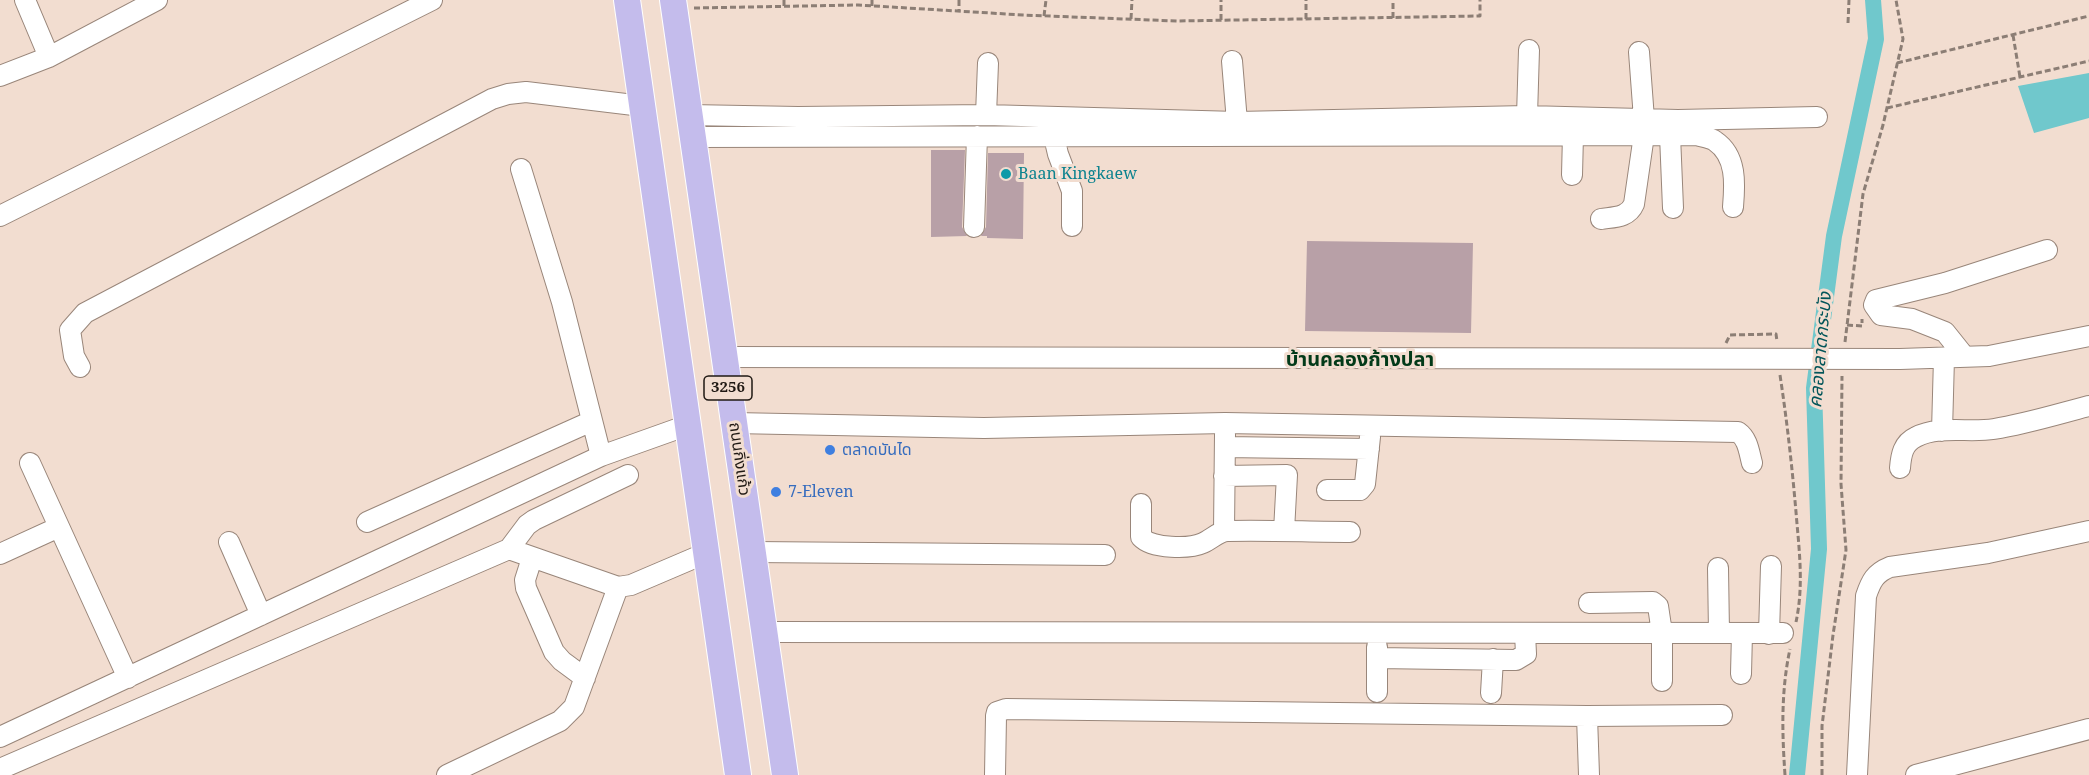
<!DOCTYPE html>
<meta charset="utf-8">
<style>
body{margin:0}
canvas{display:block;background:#f2ddd0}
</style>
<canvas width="2089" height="775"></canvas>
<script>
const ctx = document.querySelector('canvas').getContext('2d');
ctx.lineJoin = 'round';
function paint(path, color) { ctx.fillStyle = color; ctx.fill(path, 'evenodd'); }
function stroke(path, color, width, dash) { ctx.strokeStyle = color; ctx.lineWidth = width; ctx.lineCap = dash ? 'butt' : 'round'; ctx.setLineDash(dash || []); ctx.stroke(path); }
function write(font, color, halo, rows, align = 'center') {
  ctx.font = font + ' "Noto Serif","Noto Sans Thai",serif'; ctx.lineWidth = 6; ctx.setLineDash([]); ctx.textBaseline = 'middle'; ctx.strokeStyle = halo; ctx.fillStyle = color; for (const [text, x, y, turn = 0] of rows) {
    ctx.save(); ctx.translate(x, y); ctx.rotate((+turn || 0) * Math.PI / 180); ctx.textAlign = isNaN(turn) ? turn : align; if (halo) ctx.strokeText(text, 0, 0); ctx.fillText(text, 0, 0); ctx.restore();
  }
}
const water = new Path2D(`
 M2089,73V118L2034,133L2018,86Z`);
const canal = new Path2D(`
 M1797,775L1819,549L1814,388L1834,236L1876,39L1873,0`);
const building = new Path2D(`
 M931,150H965L962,227L967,236L931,237Z
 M988,153H1024L1023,239L987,238V236H981L986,227Z
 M1307,241L1473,243L1471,333L1305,331Z`);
const path = new Path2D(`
 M784,0V7
 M959,0V11
 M872,6V0
 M694,8L858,5L1023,15L1177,21L1480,16V0
 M1044,16L1046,0
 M1393,18V0
 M1131,19L1132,0
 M1306,19V0
 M1221,20V0
 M1848,23L1849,0
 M2013,35L2020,77
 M1897,63L2089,16
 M1887,108L2089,61
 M1847,325L1862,326V319
 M1845,342L1863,194L1883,125L1903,39L1896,0
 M1726,343L1730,335L1776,334L1777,341
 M1780,375C1787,421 1792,466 1796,512C1799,549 1804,585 1796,622
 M1785,775C1782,732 1781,691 1790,649
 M1822,775V726L1833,635L1846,550L1841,484L1842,376`);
const minor = new Path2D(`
 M25,0L49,57
 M1639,52L1644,119
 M1232,61L1237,122
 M0,76L49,57L157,0
 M689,115L798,117L986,115L1237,122L1527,116L1678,120L1817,117
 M986,115L988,63
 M1527,116L1529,50
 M1670,135L1673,208
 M693,137L1697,135C1703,137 1711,138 1715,141C1737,156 1735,184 1733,207
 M1054,137L1058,154L1072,191V226
 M521,169L562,302L601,456
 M1572,175L1573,135
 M0,216L432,0
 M1601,219C1614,217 1628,218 1634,204L1644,135
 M974,227L977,136
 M724,357L1900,359L1989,356L2089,336
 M1965,357L1945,332L1912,319L1881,315L1874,305L1876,300L1945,283L2047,250
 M80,367L74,356L70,330L85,313L492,99L508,94L526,92L642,106
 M734,423L984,428L1225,423L1738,432C1748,439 1749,452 1752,463
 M1942,431L1944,358
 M1225,447L1369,449
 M30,463L128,678
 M1900,468C1901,455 1903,443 1916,437C1939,425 1969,433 1994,429C2026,424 2058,414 2089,406
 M1224,476L1287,475L1284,531
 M1327,490H1360L1365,484L1370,437
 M1141,504V537C1152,549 1190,549 1203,543C1212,539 1219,531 1228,531C1269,530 1310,532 1350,532
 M367,522L592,421
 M1224,531L1225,434
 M229,542L261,615
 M509,549L527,525L534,520L628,475
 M753,552L1105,555
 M0,554L59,527
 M532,558L525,580L526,588L554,652L562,661L585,678
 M1718,568L1719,633
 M1589,603L1653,602L1658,606L1662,633V681
 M764,632L1783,633
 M1769,634L1771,566
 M1377,647V692
 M1377,658L1516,660L1526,654L1525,633
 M1741,674L1742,633
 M1491,693L1493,659
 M1587,716L1589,775
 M0,737L601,456L688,425
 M0,769L509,549L618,587L631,585L706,553
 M447,775L560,721L574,707L618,587
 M995,775L996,716L997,712L1006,709L1587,716L1722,715
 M1857,775L1866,596C1871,581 1875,573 1890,567L1988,553L2089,531
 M1916,775L2089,729`);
const major = new Path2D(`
 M627,0L738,775
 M673,0L785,775`);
const markers = [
 [1006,174,6,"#0f9aa8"],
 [830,450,6,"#3f7fe0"],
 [776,492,6,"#3f7fe0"]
];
const shields = [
 [728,388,48]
];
const shieldNames = [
 ["3256",728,388]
];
const cultureNames = [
 ["Baan Kingkaew",1018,174]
];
const shopNames = [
 ["ตลาดบันได",842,450],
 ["7-Eleven",788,492]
];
const streetNames = [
 ["ถนนกิ่งแก้ว",739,459,82]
];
const waterNames = [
 ["คลองลาดกระบัง",1821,350,-85]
];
const quarterNames = [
 ["บ้านคลองก้างปลา",1360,360]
];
paint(water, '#70c8cc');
stroke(canal, '#70c8cc', 16);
paint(building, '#b8a0a7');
stroke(minor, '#99867a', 22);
stroke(major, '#fff', 28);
stroke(path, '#8c7e75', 3, [6, 3]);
stroke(minor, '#fff', 20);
stroke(major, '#c4bcec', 26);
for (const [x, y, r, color] of markers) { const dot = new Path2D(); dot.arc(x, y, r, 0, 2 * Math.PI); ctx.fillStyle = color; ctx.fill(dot); stroke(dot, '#f2ddd0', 2); }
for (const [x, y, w] of shields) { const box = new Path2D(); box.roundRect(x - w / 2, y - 12, w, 24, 4.5); ctx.fillStyle = '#f2ddd0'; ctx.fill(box); stroke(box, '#1f1813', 1.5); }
write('bold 15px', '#1f1813', null, shieldNames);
write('16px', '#0d838f', '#f2ddd0', cultureNames, 'left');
write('16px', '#366cbe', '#f2ddd0', shopNames, 'left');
write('16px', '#1f1813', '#f2ddd0', streetNames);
write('italic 18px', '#025559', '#f2ddd0', waterNames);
write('bold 20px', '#023a19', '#f2ddd0', quarterNames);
</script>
